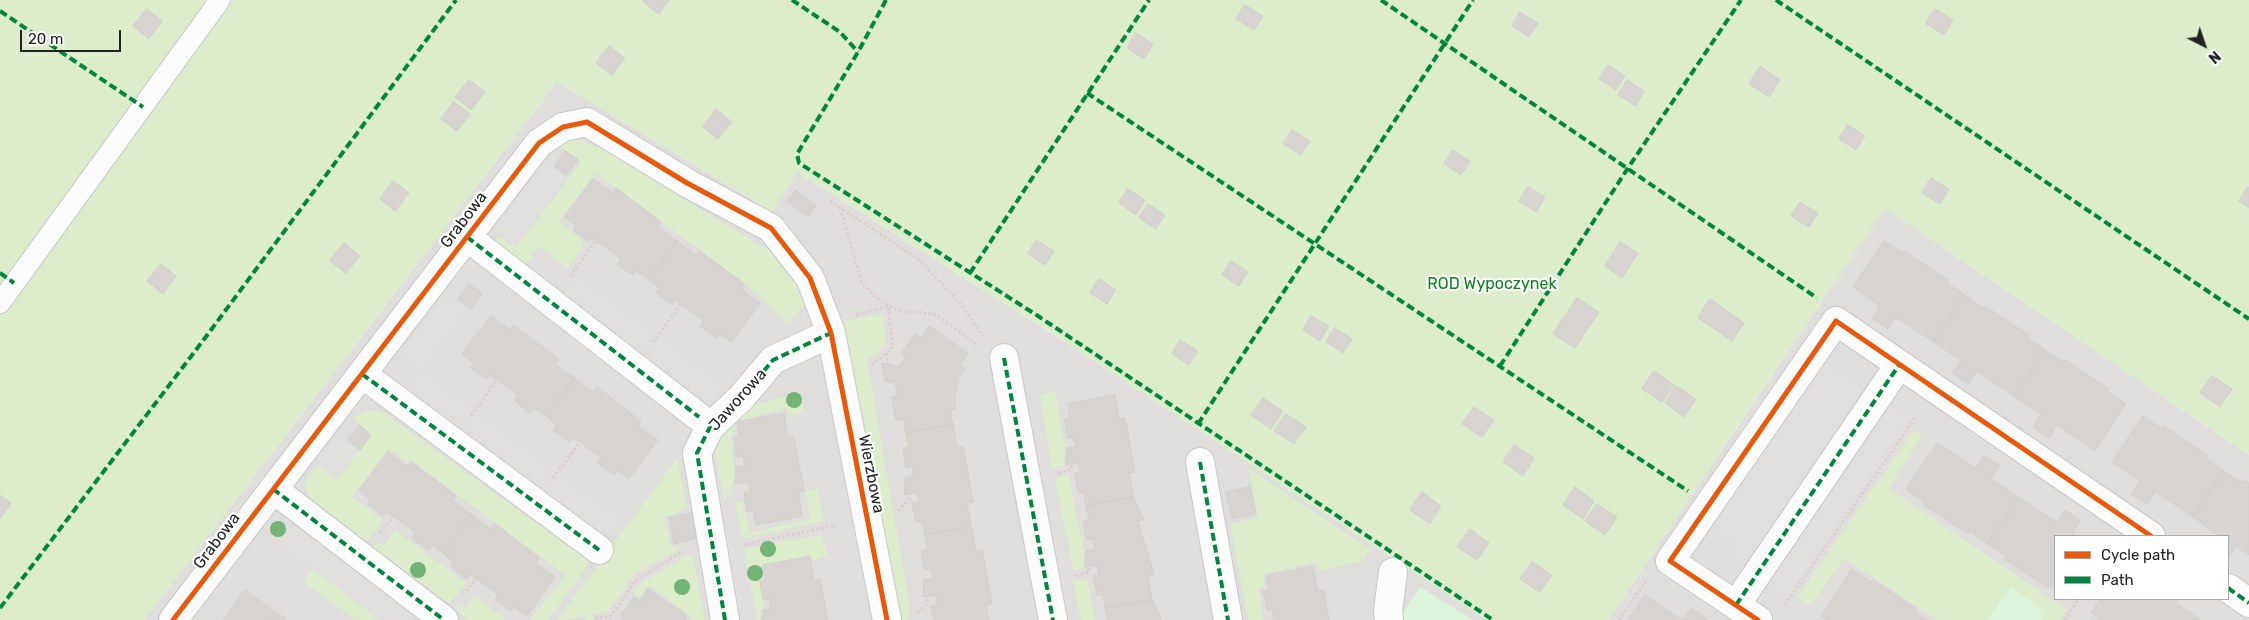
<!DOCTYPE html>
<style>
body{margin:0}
#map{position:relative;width:2249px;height:620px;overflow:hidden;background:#f0eeeb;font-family:Rubik,sans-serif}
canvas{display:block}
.legend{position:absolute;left:2054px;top:535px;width:175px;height:65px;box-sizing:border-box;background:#fff;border:1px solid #a7a7a7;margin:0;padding:6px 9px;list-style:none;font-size:15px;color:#222}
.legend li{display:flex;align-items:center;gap:10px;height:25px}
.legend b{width:25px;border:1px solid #a7a7a7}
.north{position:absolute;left:2179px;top:20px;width:50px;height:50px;-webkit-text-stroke:4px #fff;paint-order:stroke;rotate:139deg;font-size:14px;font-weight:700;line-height:20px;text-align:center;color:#222}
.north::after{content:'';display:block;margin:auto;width:18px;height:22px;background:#222;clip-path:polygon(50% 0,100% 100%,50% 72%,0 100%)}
.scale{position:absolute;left:20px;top:30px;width:101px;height:22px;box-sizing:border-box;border:2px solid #222;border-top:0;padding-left:6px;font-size:15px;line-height:18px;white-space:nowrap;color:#222;-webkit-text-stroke:4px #fff;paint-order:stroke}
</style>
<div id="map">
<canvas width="2249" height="620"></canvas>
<ul class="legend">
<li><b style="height:6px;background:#e8590c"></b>Cycle path</li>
<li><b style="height:6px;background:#00873e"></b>Path</li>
</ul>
<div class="north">N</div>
<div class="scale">20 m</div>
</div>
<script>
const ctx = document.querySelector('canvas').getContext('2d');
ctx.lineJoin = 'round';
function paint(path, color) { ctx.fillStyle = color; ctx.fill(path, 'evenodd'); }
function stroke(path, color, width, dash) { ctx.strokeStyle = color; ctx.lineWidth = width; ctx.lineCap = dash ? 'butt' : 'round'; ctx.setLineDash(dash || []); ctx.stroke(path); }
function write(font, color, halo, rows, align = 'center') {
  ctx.font = font + ' Rubik,sans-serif'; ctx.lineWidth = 4.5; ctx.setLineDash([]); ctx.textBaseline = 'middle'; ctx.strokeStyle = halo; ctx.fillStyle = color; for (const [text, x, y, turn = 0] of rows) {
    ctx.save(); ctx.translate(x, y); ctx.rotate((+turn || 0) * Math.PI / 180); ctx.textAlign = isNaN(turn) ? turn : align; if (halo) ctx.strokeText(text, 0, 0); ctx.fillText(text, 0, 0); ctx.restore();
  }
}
const residential = new Path2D(`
 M557,82L771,211L797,172L1079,351L1486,620H144Z
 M1885,208L2249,455V620H1608ZM2055,536H2228V599H2055Z`);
const grass = new Path2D(`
 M0,0H2249V455L1885,208L1608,620H1486L1079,351L797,172L772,211L557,82L144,620H0Z
 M574,138L602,149L776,255L808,302L787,323L746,284L596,173L559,221L585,244L568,268L539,247L523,268L496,247L495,239L498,236L516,248L581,162L558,145Z
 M882,314C886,341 892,344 867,360L910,609L907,620H900L842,322Z
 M1055,391L1065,446L1064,466L1052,467L1040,395Z
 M801,392L803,412L789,417L786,408L734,423L735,433L730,435C734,457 739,483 724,501L712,440L744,408Z
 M374,410L383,412L590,562L548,620H530L565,575L410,459L408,462L389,449L352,497L383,520L367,542C351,530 305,505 305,484C306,476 312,470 317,464L337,480L371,435L353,418L367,411Z
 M1914,430L1922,436L1889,488L2067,610L2060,620H1937L1844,558L1810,606L1797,597Z
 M677,459L687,508L664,518L671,546L681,548L634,575L607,612L594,614L593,620H585V617L557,620Z
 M1249,468L1370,549L1363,561L1318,571L1316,562L1263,574L1265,586L1259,590L1263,620H1248L1230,524L1258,517Z
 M1068,475L1084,551L1083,568L1073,570L1055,479Z
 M817,488L824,521L742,538L735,502L742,501L750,533L810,519L806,491Z
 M395,530L466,583L449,604L373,547L378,542L384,545Z
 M822,535L827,555L814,560L808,555L758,567L764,607L760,610V620H757L744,548Z
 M686,556L693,558L705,620H689L690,616L650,585L639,597L634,593L641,583Z
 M313,569L379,620H356L303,582Z
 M1087,578L1095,620H1081L1073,582Z
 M476,596L506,620H469L455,610L460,605L465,609Z`);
const park = new Path2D(`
 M1420,587L1473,620H1403L1402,614Z
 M2011,587L2046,612L2041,620H1987Z`);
const parking = new Path2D(`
 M525,135L535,142L358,373L349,366Z
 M545,162L566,178L514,246L494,230Z
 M576,276L652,333L637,354L561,296Z
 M447,294L468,309L420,371L400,356Z
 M660,339L722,386L707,407L645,359Z
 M1822,361L1864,389L1745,566L1728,555L1735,544L1710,528Z
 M345,371L355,379L240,527L230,519Z
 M422,372L469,407L454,428L406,393Z
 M1034,397L1074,620H1063L1025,400Z
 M1887,403L1908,417L1788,596L1767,581Z
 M476,412L553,469L537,490L461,433Z
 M339,435L359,451L336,480L317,464Z
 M715,458L724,501L745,620H736L707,459Z
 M560,475L622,520L607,541L545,495Z
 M292,523L420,620H380L278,542Z`);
const building = new Path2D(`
 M644,0H669L659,14L643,2Z
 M1245,5L1263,16L1254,30L1236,19Z
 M147,9L162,21L149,39L133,26Z
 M1935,9L1953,20L1944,35L1926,24Z
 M1520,12L1538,23L1529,37L1512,26Z
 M1136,33L1153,44L1144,59L1127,48Z
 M609,46L625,58L612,75L596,63Z
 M1608,65L1625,76L1616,90L1599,79Z
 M1760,66L1780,80L1769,97L1749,84Z
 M469,80L485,92L471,110L455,97Z
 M1627,80L1644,91L1636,106L1618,95Z
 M454,102L470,114L457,131L441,119Z
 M716,109L732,122L718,139L703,127Z
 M1848,125L1865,136L1856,150L1839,139Z
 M1292,130L1310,141L1301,155L1283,144Z
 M1453,150L1470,161L1461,175L1444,164Z
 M565,151L578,160L566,175L554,166Z
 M1931,178L1949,189L1940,204L1922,193Z
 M593,179L613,193L616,188L661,222L658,227L677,241L648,279L636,271L633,275L617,264L621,259L592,237L588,242L573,230L576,226L565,217Z
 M393,181L409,193L395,211L380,199Z
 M1528,187L1545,197L1536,212L1519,201Z
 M2248,187L2249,188V208L2239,201Z
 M1128,189L1145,200L1136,215L1119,203Z
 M796,190L816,206L808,217L787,201Z
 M1800,202L1818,213L1809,227L1791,216Z
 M1148,204L1165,215L1156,229L1139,218Z
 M1036,240L1054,251L1045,265L1028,254Z
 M677,241L696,255L699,251L744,284L741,289L760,303L732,342L719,333L716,338L700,326L704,321L675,300L672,305L656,293L660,288L648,279Z
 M1884,241L1903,253L1904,251L1948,280L1947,283L1965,295L1934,342L1896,317L1888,329L1872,318L1880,306L1853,287Z
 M1620,242L1638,253L1622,278L1605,266Z
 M344,243L360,256L346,273L330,261Z
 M1231,261L1248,272L1239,286L1222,275Z
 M161,264L176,276L163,294L147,281Z
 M1099,279L1116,290L1107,304L1090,293Z
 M469,284L482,293L471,309L458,299Z
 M1965,295L1983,308L1985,306L2029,335L2027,338L2045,350L2014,396L1977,371L1968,384L1959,378L1952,373L1961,360L1934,342Z
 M1577,298L1599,312L1575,348L1553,334Z
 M1710,299L1744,323L1732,341L1698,318Z
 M491,316L510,330L514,325L559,359L555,364L574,378L546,416L534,408L530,413L515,401L518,396L511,390L490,375L486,379L470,368L474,363L462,354Z
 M1311,316L1329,326L1320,341L1303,330Z
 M929,326L968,353L960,365L965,369L959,377L954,399L956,409L950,410L953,424L906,433L904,419L896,420L892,397L898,396L895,383L885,381L882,363L899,367L906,357L901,353L915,334L921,338Z
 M1335,328L1352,339L1343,353L1326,342Z
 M1180,340L1198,351L1189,365L1172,354Z
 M2045,350L2063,362L2066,360L2109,389L2107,392L2126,404L2095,451L2057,425L2049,438L2033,427L2041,415L2014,396Z
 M1654,371L1674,385L1662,402L1642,389Z
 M2212,376L2232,389L2220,407L2200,393Z
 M574,378L593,392L597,387L641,421L638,426L658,440L629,479L617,470L614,475L597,463L601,458L573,437L569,442L553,430L557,425L546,416Z
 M1676,386L1696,399L1684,417L1665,403Z
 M1115,395L1119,419L1125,418L1135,473H1129L1133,497L1086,506L1084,492L1078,493L1075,474L1080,472L1078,463L1066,465L1067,448L1076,447L1074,437L1068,438L1064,419L1070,418L1068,404Z
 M1263,398L1283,411L1271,429L1251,415Z
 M1474,407L1494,420L1482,437L1462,424Z
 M784,414L788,438L794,437L804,491L798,492L802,516L756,525L753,510L747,512L744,492H750L748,482L735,484L736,467L745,466L743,456L737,457L734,438L739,437L737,422Z
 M1286,414L1306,427L1294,444L1274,431Z
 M2143,416L2162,429L2164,426L2208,456L2206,458L2224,471L2193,517L2156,492L2147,504L2131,494L2140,481L2112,462Z
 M953,424L957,448L963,447L973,502L967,503L971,527L925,535L922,521L916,522L912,503L919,502L917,492L904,495L906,478L914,476L912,466L906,468L903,448L909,447L906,433Z
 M359,425L371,435L360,450L348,440Z
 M1938,443L1976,468L1984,456L1991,460L2000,466L1991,479L2019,497L1988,544L1969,531L1968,534L1923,504L1925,502L1906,489Z
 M1514,445L1534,458L1523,476L1503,462Z
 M388,452L408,467L411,462L456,496L453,501L472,515L443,553L432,545L428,550L412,538L416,533L387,512L383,516L368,504L371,500L359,491Z
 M2224,471L2243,483L2244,480L2249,483V555L2236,546L2228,558V536H2219L2193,517Z
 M1250,487L1256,514L1232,519L1226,492Z
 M1575,487L1594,501L1583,519L1563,505Z
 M1422,492L1441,506L1430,524L1410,510Z
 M0,495L11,503L0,519Z
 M1133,497L1144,520L1138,521L1154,575L1148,576L1152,600L1105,608L1103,594L1097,595L1093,576L1099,575L1098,565L1085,567L1086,551L1095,549L1093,539L1087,540L1083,521L1089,520L1086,506Z
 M2019,497L2056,522L2065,510L2080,521L2072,533L2076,536H2055V590L2050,586L2048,588L2004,559L2006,556L1988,544Z
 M1597,504L1617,517L1605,535L1585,521Z
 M693,513L698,538L674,544L669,518Z
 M472,515L491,529L495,524L539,558L536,563L555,577L527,616L514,607L511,611L495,600L499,595L470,574L467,579L451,567L454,562L443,553Z
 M971,527L976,551L982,550L992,604L986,605L989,620H934L931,606L938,605L936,595L923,597L924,580L933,579L931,569L925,570L921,551L927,550L925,535Z
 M1470,529L1489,543L1477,560L1457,547Z
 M810,557L814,581L820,579L828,620H762L763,610L771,608L769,599L763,600L760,581L766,580L763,565Z
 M1532,562L1552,575L1540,592L1520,579Z
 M1313,567L1318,591L1324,590L1329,620H1270L1274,619L1273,609L1267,610L1263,591L1269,590L1266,576Z
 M1852,569L1871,582L1873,580L1916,609L1915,612L1927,620H1827L1821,616Z
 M648,589L687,616L685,620H625L620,616L634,597L640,601Z
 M245,590L276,612L270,620H223Z
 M1645,595L1682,620H1628Z
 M2101,599H2179L2176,603L2201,620H2100L2091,613Z
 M1152,600L1162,620H1108L1105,608Z
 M1691,608L1707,619L1706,620H1683Z
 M276,612L285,618V620H270Z`);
const path = new Path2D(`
 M830,201L918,259L961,304L983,336
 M840,208L862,283L873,295L888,306L902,312H919L936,315L977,345
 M570,276L596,241
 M856,315L888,306L893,347L871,366
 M653,342L681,304
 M886,353L888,365
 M471,416L497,380
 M1058,473L1071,470V464
 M553,478L580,442
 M898,511L909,499V494
 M380,533L394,516
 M743,545L837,525
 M1076,576L1089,572V566
 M463,595L477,578
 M1785,605L1917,415
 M918,613L927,603V597
 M597,620V618L610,617L635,581L683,551
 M1619,620L1646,581
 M2065,620L2079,599`);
const lane = new Path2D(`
 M0,303L220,0`);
const street = new Path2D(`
 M467,237L699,417
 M1004,358L1053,620
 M362,374L599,550
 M1200,462L1228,620
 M273,489L444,620
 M2228,588L2249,603
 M1736,605L1899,365
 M173,620L539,143L563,127L587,122L687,183L771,228L810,278L831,333L887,620
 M725,620L697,453L710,427L741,398L773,360L831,333
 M1389,620L1388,611L1393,572
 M1758,620L1670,561L1836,321L2151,536`);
const quiet = new Path2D(`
 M792,0L840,32L858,52
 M886,0L858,52L797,154L799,163L1038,316L1493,620
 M1381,0L1817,298
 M1776,0L2249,319
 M0,11L143,107
 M1087,93L1688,491
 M467,237L699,417
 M0,273L14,283
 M970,273L1149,0
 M1004,358L1053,620
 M1500,366L1628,168L1741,0
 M362,374L599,550
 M1198,424L1473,0
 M1200,462L1228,620
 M273,489L444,620
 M2228,588L2249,603
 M1736,605L1899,365
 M0,608L205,338L456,0
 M725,620L697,453L710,427L741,398L773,360L831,333`);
const cycleway = new Path2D(`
 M173,620L539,143L563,127L587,122L687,183L771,228L810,278L831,333L887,620
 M1758,620L1670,561L1836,321L2151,536`);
const trees = [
 [794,400],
 [278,529],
 [768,549],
 [418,570],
 [755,573],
 [682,587]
];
const streetNames = [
 ["Grabowa",464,220,-53],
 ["Jaworowa",738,400,-48],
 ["Wierzbowa",871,474,79],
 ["Grabowa",217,541,-53]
];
const parkNames = [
 ["ROD Wypoczynek",1492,284]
];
paint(residential, '#dfdedc');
paint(grass, '#ddeccb');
paint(park, '#daf5da');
paint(parking, '#e0dfde');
paint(building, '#d7d4d2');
stroke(building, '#d3d0cc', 1);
stroke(lane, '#c9c8c7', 22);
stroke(street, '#c9c8c7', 30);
stroke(path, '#dccecd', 3, [2.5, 2.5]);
stroke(lane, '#fdfcfc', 20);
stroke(street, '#fdfcfc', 28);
stroke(quiet, '#00873e', 4, [8, 4]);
stroke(cycleway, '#e8590c', 5);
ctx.fillStyle = '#73b476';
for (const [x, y] of trees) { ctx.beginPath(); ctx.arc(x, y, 8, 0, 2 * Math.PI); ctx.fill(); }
write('16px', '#222', '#fff', streetNames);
write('16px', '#0c8416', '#fff', parkNames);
</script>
